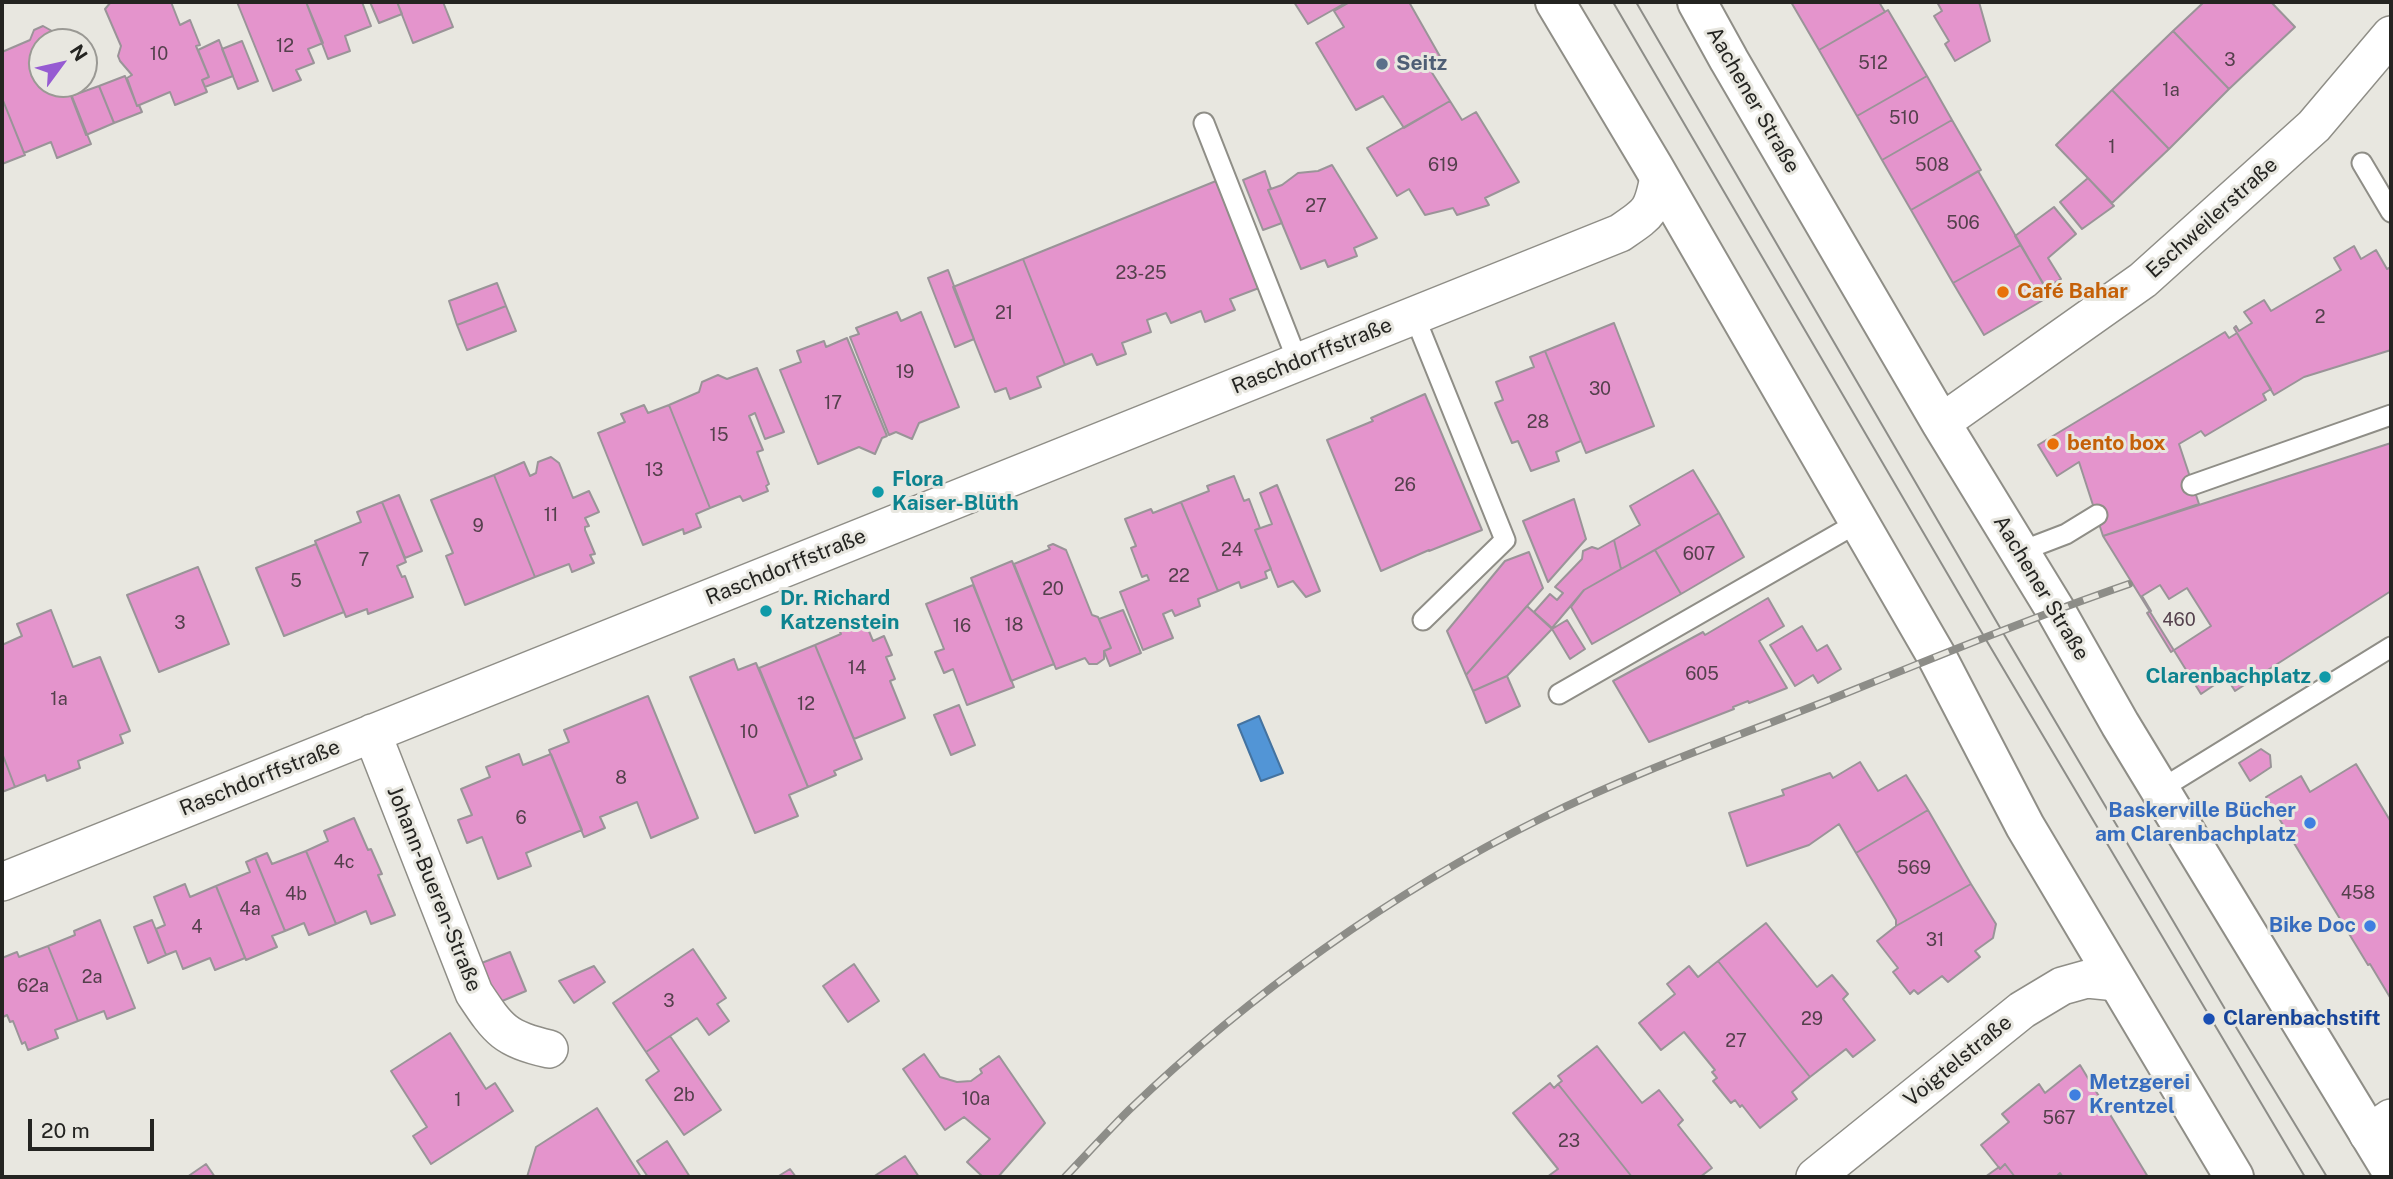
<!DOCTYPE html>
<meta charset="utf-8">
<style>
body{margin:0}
#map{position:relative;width:2393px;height:1179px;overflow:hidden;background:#e8e7e0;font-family:"Public Sans",sans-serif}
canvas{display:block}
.frame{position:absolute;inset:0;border:4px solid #242421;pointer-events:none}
.north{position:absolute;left:28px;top:28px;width:70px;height:70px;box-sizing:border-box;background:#e8e7e0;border:2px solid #9a9994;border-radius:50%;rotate:57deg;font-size:19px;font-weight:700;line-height:28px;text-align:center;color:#242421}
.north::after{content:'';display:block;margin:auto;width:24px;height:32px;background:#965bd2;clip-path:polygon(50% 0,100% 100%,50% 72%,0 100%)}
.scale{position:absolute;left:28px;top:1119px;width:126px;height:32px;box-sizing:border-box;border:4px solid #242421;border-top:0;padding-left:9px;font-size:21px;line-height:24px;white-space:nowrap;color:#242421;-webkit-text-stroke:5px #e8e7e0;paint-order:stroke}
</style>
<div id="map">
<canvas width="2393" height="1179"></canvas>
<div class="frame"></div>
<div class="north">N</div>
<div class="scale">20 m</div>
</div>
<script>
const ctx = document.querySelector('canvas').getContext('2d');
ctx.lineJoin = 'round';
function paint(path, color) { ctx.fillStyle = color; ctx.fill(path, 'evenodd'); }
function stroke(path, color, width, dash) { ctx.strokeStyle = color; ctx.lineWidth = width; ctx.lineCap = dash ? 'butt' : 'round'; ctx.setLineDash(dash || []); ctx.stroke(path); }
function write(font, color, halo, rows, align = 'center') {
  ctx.font = font + ' "Public Sans",sans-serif'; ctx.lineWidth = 6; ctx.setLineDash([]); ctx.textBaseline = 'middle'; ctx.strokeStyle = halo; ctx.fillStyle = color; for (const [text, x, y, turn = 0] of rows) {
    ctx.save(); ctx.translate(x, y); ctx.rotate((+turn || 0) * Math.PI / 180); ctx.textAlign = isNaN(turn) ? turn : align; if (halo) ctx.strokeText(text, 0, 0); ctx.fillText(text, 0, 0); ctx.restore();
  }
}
const water = new Path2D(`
 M1259,716L1283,773L1261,781L1238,725Z`);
const building = new Path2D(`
 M111,2H171L180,25L190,20L200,45L196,46L209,77L202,80L207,92L175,105L170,92L137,106L127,78L132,75L120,61L118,56L121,46L105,9Z
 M237,2H306L323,43L308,49L314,63L296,70L301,80L273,91Z
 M306,2H362L371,26L345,36L350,51L328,59Z
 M370,2H397L402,14L379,23Z
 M397,2H443L453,27L413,43Z
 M1294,2H1347L1308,24Z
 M1350,2H1409L1442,60L1429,68L1450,101L1404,128L1383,96L1356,110L1316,43L1344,27L1334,11Z
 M1791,2H1879L1885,12L1819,50Z
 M1937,2H1979L1990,41L1955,61L1945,44L1949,41L1934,16L1942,11Z
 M2204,2H2271L2295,27L2229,89L2173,31Z
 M1888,10L1927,76L1857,116L1819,50Z
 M43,26L52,31L51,42H42V84H67L91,144L57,158L51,142L24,153L2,98V52L30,40L34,30Z
 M2173,31L2229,89L2169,149L2112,90Z
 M219,40L233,76L205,87L202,80L209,77L198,50Z
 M242,41L258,81L238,89L222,49Z
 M125,76L137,106L139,105L142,112L114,123L99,86Z
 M1927,76L1952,120L1882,160L1857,116Z
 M99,86L114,123L86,135L71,96Z
 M2112,90L2169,149L2112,203L2056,145Z
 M2,98L25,155L2,164Z
 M1450,101L1462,120L1476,112L1519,182L1485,198L1489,205L1457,215L1453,208L1425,215L1409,189L1397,196L1367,148Z
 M1952,120L1981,170L1911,210L1882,160Z
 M1332,165L1377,238L1354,248L1357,256L1328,267L1325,260L1301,269L1268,190L1282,185L1298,173L1318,171Z
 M1265,171L1271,189L1268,190L1282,223L1263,230L1243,180Z
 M1978,171L2021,245L1953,283L1911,210Z
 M2088,178L2114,206L2082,229L2060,202Z
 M1216,181L1259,288L1230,299L1235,310L1205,322L1201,311L1171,323L1166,313L1147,320L1151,332L1122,343L1126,354L1097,365L1092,354L1065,365L1023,259Z
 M2054,207L2076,234L2048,258L2061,279L2046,288L2015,236Z
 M2021,245L2050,296L1984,335L1953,283Z
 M2354,246L2361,259L2376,250L2387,269L2391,267V350L2304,377L2274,395L2234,328L2236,326L2239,331L2252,323L2244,312L2264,300L2271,311L2341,270L2334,258Z
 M1023,259L1065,365L1037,377L1041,387L1010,399L1006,388L995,392L953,287Z
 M948,270L974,339L955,347L928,278Z
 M497,283L506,306L457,325L449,301Z
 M506,306L516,331L467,350L457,325Z
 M897,312L901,321L921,312L959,407L919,423L912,439L896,432L889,435L850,337L859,334L856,328Z
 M1614,323L1654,426L1586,453L1545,351Z
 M2225,332L2229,338L2237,333L2271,389L2263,394L2266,400L2205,436L2201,431L2179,444L2199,504L2103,536L2079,462L2057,476L2038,445Z
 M847,338L887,436L882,438L875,454L859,447L818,464L780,370L801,362L797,351L824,341L826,347Z
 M1545,351L1581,441L1556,452L1559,461L1531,471L1518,441L1512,443L1495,403L1503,400L1496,382L1534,367L1530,357Z
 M757,368L784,432L765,439L755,413L749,416L763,450L757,452L769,484L766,486L768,491L743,501L740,496L710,508L669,405L699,392L702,382L718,375L727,379Z
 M1425,394L1482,530L1429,551V550L1381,571L1327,440L1373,421L1371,418Z
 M644,405L648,413L669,405L710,508L696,514L701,527L684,534L683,529L643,545L598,433L625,422L621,414Z
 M2391,443V591L2235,691L2226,677L2201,694L2103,536Z
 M551,457L559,463L573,498L589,491L599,512L585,518L589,526L585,527V530L595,554L590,555L594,563L572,572L569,564L535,577L494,475L524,462L530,476L536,473L538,462Z
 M1693,470L1719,513L1621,569L1614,540L1640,525L1630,506Z
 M494,475L535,577L465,605L446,556L453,553L431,500Z
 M1234,476L1244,501L1249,499L1260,528L1255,530L1271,569L1265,572L1267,578L1241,588L1239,582L1218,591L1181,502L1209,491L1207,486Z
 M1277,485L1320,591L1306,597L1293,581L1278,587L1255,530L1272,524L1260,493Z
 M399,495L422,551L405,558L382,502Z
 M1574,499L1586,539L1548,582L1523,521Z
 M382,502L406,562L397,566L402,577L405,576L413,597L368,614L367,609L346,617L315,541L361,522L357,512Z
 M1181,502L1218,591L1198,599L1200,606L1175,616L1172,610L1163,614L1173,638L1143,650L1120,592L1149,580L1147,575L1142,577L1131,548L1136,546L1125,519L1151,509L1153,513Z
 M1719,513L1744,557L1681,594L1655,550Z
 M1614,540L1621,569L1584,590L1552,628L1534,612L1550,594L1557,600L1563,593L1555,587L1582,559L1583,551L1592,547L1598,549Z
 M316,544L344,612L284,636L256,568Z
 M1053,544L1066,550L1092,615L1098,617L1111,648L1104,651V659L1097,664H1089L1085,658L1056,669L1014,564L1050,549L1048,546Z
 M1655,550L1681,594L1592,644L1571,607L1584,590Z
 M1529,552L1543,588L1466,675L1447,631L1505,561Z
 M1012,561L1054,664L1011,681L971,578Z
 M198,567L229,644L159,672L127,595Z
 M973,585L1014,687L967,705L953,669L944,673L935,652L944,649L926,604Z
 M2160,585L2169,599L2187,588L2211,626L2171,652L2147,613L2151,611L2142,596Z
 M1768,598L1784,626L1759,641L1787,688L1749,703L1748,701L1733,707L1734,709L1649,742L1613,681L1703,632L1705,635Z
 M1527,606L1552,629L1507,676L1473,691L1466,675Z
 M51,610L73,667L100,657L130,731L120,735L123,743L78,761L80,768L47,781L45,775L15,787L2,753V645L22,636L17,624Z
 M1123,610L1141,653L1110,666L1104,651L1111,648L1099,619Z
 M859,618L862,626L866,624L873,641L884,636L892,655L886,657L895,679L890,681L905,718L854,739L815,645L841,634L838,627Z
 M1567,620L1585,649L1570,659L1552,629Z
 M1802,626L1817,651L1827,645L1841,669L1818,683L1813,675L1795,686L1770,645Z
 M815,645L862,759L834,771L836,775L808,787L759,668Z
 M734,659L738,670L756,663L808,787L789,795L798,816L755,833L690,677Z
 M1507,676L1520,706L1486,723L1473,691Z
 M648,696L698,818L651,838L637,802L600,817L605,828L584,837L549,750L569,742L564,730Z
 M959,705L975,745L951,755L934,715Z
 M2261,749L2270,755L2271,767L2250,781L2239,763Z
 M2,753L15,787L2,792Z
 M519,754L523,765L551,754L582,830L526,853L531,866L498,879L482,837L467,843L458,820L472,815L461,789L490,777L486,767Z
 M1860,762L1878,791L1906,775L1928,810L1856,853L1839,824L1809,845L1747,866L1729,813L1784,795L1782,790L1830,773L1833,778Z
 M2356,764L2391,822V999L2370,964L2368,965L2266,797L2301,776L2310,792Z
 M1928,810L1971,884L1896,926V920L1856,853Z
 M354,818L368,850L371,849L382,874L378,875L395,915L371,924L366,911L336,924L306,851L328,841L324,831Z
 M306,851L336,924L309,935L304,923L285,931L255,858L267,853L272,864Z
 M255,858L285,931L272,936L277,947L246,960L216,886L250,872L246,862Z
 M185,884L190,897L216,886L245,958L215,970L210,958L183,969L176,951L166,955L156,929L165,925L154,897Z
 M1971,884L1996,924L1993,938L1975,951L1980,957L1948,982L1942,976L1918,994L1914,990L1910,994L1893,972L1898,968L1877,941L1896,926Z
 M100,920L135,1008L107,1019L104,1011L78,1021L48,946L75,935L74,931Z
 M152,920L166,955L148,963L134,927Z
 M1766,923L1817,987L1832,975L1848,994L1843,999L1875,1040L1853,1057L1846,1049L1810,1077L1718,961Z
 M48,946L78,1021L55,1030L58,1038L28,1050L25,1042L22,1044L13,1021L10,1022L7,1015L3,1017L2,1015V958L17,952L19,957Z
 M693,949L726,998L717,1004L729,1021L709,1035L697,1018L646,1052L613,1003Z
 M510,952L526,991L495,1004L479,964Z
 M1718,961L1810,1077L1792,1092L1797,1099L1760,1128L1742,1105L1740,1107L1735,1100L1731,1103L1713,1081L1717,1078L1712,1072L1715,1070L1684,1032L1661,1050L1639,1023L1675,994L1667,984L1689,966L1698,977Z
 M854,964L879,1001L848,1022L823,986Z
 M594,966L605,982L574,1003L559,981Z
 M450,1033L486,1089L495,1083L513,1111L431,1164L413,1136L427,1127L391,1071Z
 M670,1036L721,1110L684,1135L646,1080L659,1071L646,1052Z
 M1597,1046L1642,1103L1659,1090L1683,1120L1678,1125L1712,1168L1700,1177H1632L1558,1084L1562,1081L1558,1076Z
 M924,1054L940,1077L957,1082L971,1081L982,1073L980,1069L999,1056L1045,1123L998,1177H983L967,1162L990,1139L964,1117L945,1130L903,1069Z
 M2080,1065L2148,1177H2063L2060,1173L2056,1177H2015L2005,1164L2000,1169L1981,1145L2009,1122L2002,1114L2039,1084L2045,1093Z
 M1550,1083L1554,1088L1558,1084L1632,1177H1547L1558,1169L1513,1113Z
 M597,1108L641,1177H527L536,1147Z
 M667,1141L690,1177H648L637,1161Z
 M905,1156L919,1177H873Z
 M206,1164L215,1177H187Z
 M2005,1164L2015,1177H1985L1999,1167L2000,1169Z
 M790,1169L796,1177H777Z`);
const lane = new Path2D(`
 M1204,123L1298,362
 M2362,163L2391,212
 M1414,315L1505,540L1423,620
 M2192,485L2391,415
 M2019,552L2066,534L2097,515
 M1559,694L1859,522
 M2161,789L2391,647`);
const street = new Path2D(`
 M1941,423L2143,280L2314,126L2391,35
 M372,733L474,993C498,1029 504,1039 549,1049
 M2,882L1620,233C1649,213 1652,213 1659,177
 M2368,1134L2391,1118
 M1815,1177L2022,1010L2062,986L2087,979L2117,982`);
const primary = new Path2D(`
 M1555,2L1653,166L1937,657L2025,826L2234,1177
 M1697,2L1729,60L1941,423L2056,611L2120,724L2391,1170`);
const tram = new Path2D(`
 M1613,2L1985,638L2305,1177
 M1636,2L2002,631L2225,1009L2327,1177`);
const rail = new Path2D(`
 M1065,1177C1086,1155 1107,1132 1129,1110C1250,994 1392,892 1542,818C1635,772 1733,738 1829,700C1928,660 2028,619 2129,584`);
const markers = [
 [1382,64,7,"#5c6f8a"],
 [2003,292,7,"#e8710a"],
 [2053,444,7,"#e8710a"],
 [878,492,7,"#0f9aa8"],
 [766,611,7,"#0f9aa8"],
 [2325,677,7,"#0f9aa8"],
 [2310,823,7,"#3f7fe0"],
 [2370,926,7,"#3f7fe0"],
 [2209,1019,7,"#1a4fb4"],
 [2075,1095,7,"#3f7fe0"]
];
const numberNames = [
 ["12",285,46],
 ["10",159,54],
 ["3",2230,60],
 ["512",1873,63],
 ["1a",2171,90],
 ["510",1904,118],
 ["1",2112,147],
 ["619",1443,165],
 ["508",1932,165],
 ["27",1316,206],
 ["506",1963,223],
 ["23-25",1141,273],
 ["21",1004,313],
 ["2",2320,317],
 ["19",905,372],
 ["30",1600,389],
 ["17",833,403],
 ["28",1538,422],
 ["15",719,435],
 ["13",654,470],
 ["26",1405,485],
 ["11",551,515],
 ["9",478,526],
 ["24",1232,550],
 ["607",1699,554],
 ["7",364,560],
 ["22",1179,576],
 ["5",296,581],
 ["20",1053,589],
 ["460",2179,620],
 ["3",180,623],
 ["18",1014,625],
 ["16",962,626],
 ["14",857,668],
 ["605",1702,674],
 ["1a",59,699],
 ["12",806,704],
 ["10",749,732],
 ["8",621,778],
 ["6",521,818],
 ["4c",344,862],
 ["569",1914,868],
 ["458",2358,893],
 ["4b",296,894],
 ["4a",250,909],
 ["4",197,927],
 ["31",1935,940],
 ["2a",92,977],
 ["62a",33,986],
 ["3",669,1001],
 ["29",1812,1019],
 ["27",1736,1041],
 ["2b",684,1095],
 ["10a",976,1099],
 ["1",458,1100],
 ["567",2059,1118],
 ["23",1569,1141]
];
const serviceNames = [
 ["Seitz",1396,64]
];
const streetNames = [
 ["Aachener Straße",1753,100,60],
 ["Eschweilerstraße",2212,218,-42],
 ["Raschdorffstraße",1312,356,-22],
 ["Raschdorffstraße",786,567,-22],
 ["Aachener Straße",2041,588,59],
 ["Raschdorffstraße",260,778,-22],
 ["Johann-Bueren-Straße",434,889,68],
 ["Voigtelstraße",1958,1061,-39]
];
const foodNames = [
 ["Café Bahar",2017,292],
 ["bento box",2067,444]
];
const cultureNames = [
 ["Flora",892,480],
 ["Kaiser-Blüth",892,504],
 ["Dr. Richard",780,599],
 ["Katzenstein",780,623],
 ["Clarenbachplatz",2311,677,"right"]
];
const shopNames = [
 ["Baskerville Bücher",2296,811],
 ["am Clarenbachplatz",2296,835],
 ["Bike Doc",2356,926],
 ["Metzgerei",2089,1083,"left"],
 ["Krentzel",2089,1107,"left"]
];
const transitNames = [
 ["Clarenbachstift",2223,1019]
];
paint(water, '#5295d6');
stroke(water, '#4473a0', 2);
paint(building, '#e494cc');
stroke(building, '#9a9498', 2);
stroke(lane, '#8f8e87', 23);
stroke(street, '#8f8e87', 40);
stroke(primary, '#8f8e87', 42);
stroke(lane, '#fff', 19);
stroke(street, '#fff', 37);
stroke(primary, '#fff', 38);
stroke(tram, '#8d8d88', 2);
stroke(rail, '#8d8d88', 8);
stroke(rail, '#e8e7e0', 5, [16]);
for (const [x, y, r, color] of markers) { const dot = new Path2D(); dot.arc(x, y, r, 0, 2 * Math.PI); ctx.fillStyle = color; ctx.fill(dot); stroke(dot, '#e8e7e0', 2.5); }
write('18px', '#54404c', null, numberNames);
write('bold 21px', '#4e5e75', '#e8e7e0', serviceNames, 'left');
write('21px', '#242421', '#e8e7e0', streetNames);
write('bold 21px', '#c56008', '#e8e7e0', foodNames, 'left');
write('bold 21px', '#0d838f', '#e8e7e0', cultureNames, 'left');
write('bold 21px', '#366cbe', '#e8e7e0', shopNames, 'right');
write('bold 21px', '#164399', '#e8e7e0', transitNames, 'left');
</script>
